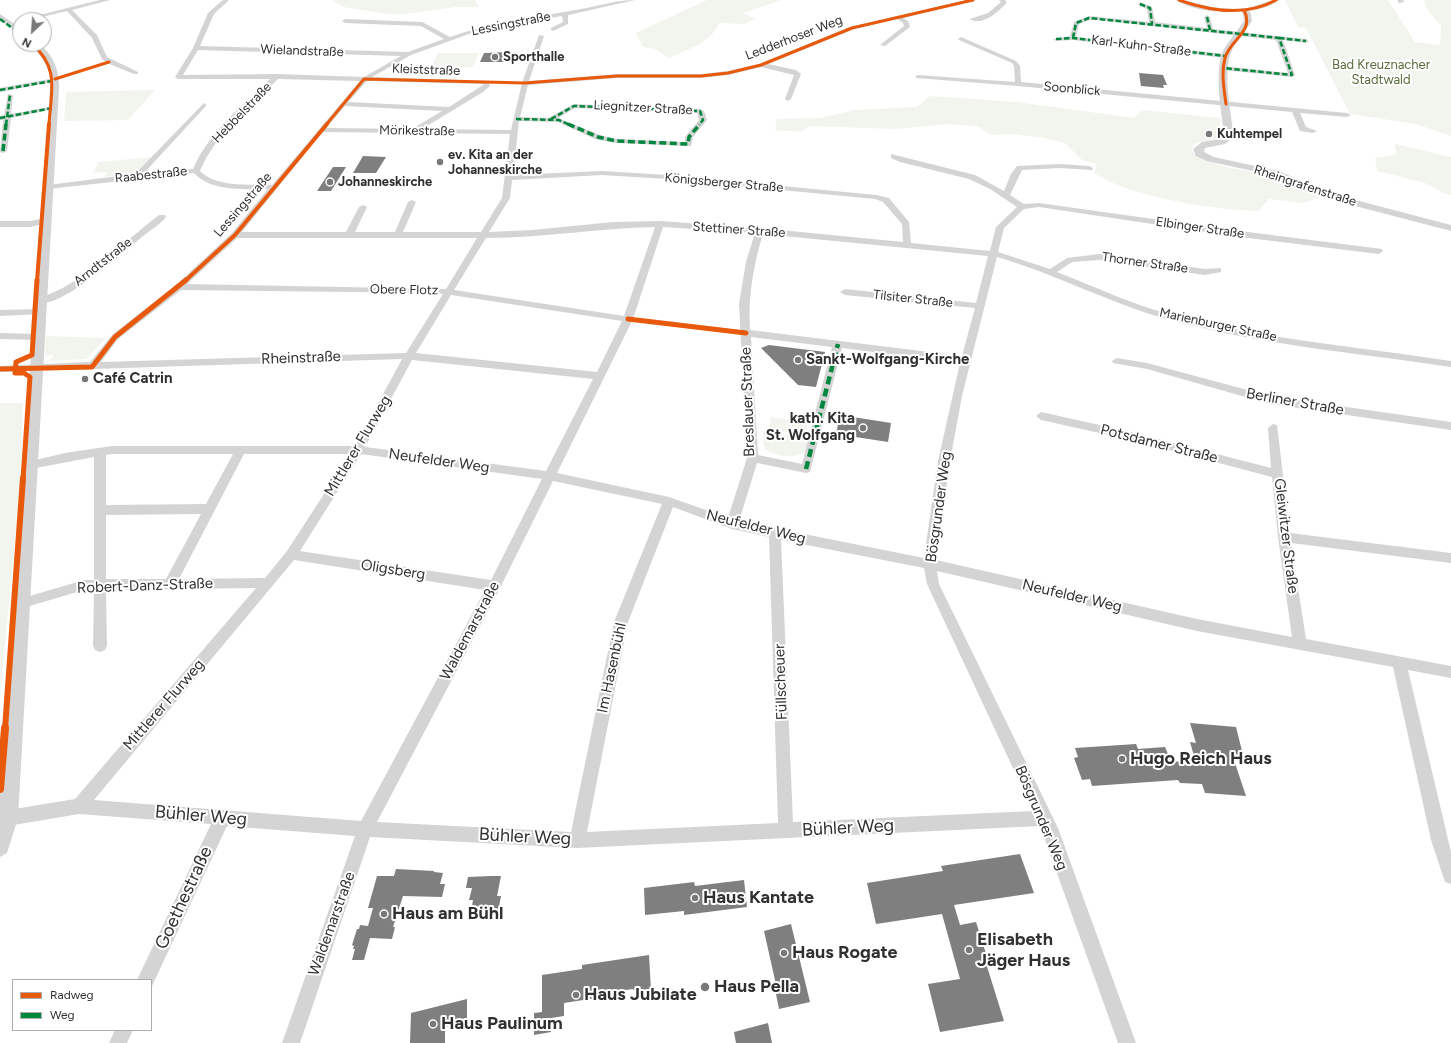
<!DOCTYPE html>
<meta charset="utf-8">
<style>
body{margin:0}
#map{position:relative;width:1451px;height:1043px;overflow:hidden;background:#fff;font-family:Figtree,sans-serif}
canvas{display:block}
.legend{position:absolute;left:12px;top:979px;width:140px;height:52px;box-sizing:border-box;background:#fff;border:1px solid #acacac;margin:0;padding:5px 7px;list-style:none;font-size:12px;color:#303030}
.legend li{display:flex;align-items:center;gap:8px;height:20px}
.legend b{width:20px;border:1px solid #acacac}
.north{position:absolute;left:12px;top:12px;width:40px;height:40px;box-sizing:border-box;background:#fff;border:1px solid #acacac;border-radius:50%;rotate:206deg;font-size:11px;font-weight:700;line-height:16px;text-align:center;color:#303030}
.north::after{content:'';display:block;margin:auto;width:14px;height:18px;background:#787878;clip-path:polygon(50% 0,100% 100%,50% 72%,0 100%)}
</style>
<div id="map">
<canvas width="1451" height="1043"></canvas>
<ul class="legend">
<li><b style="height:5px;background:#e8590c"></b>Radweg</li>
<li><b style="height:5px;background:#00873e"></b>Weg</li>
</ul>
<div class="north">N</div>
</div>
<script>
const ctx = document.querySelector('canvas').getContext('2d');
ctx.lineJoin = 'round';
function paint(path, color) { ctx.fillStyle = color; ctx.fill(path, 'evenodd'); }
function stroke(path, color, width, dash) { ctx.strokeStyle = color; ctx.lineWidth = width; ctx.lineCap = dash ? 'butt' : 'round'; ctx.setLineDash(dash || []); ctx.stroke(path); }
function write(font, color, halo, rows, align = 'center') {
  ctx.font = font + ' Figtree,sans-serif'; ctx.lineWidth = 4; ctx.setLineDash([]); ctx.textBaseline = 'middle'; ctx.strokeStyle = halo; ctx.fillStyle = color; for (const [text, x, y, turn = 0] of rows) {
    ctx.save(); ctx.translate(x, y); ctx.rotate((+turn || 0) * Math.PI / 180); ctx.textAlign = isNaN(turn) ? turn : align; if (halo) ctx.strokeText(text, 0, 0); ctx.fillText(text, 0, 0); ctx.restore();
  }
}
const green = new Path2D(`
 M333,0H475L479,7H456L405,14H389L343,7Z
 M707,0H782L743,13L755,19L744,24L719,23C711,43 688,49 669,58L655,49L643,47L636,33Z
 M1285,0H1388L1415,42L1440,45L1441,26L1427,9L1424,0H1451V136L1416,124L1350,114L1306,28L1298,27Z
 M438,53H479L473,67L431,68Z
 M155,90L128,120L64,121L66,92Z
 M930,96L1017,102L1134,118L1142,110L1220,118L1222,133L1218,138L1194,144L1191,150C1214,171 1250,168 1278,178C1292,183 1306,191 1320,197L1304,203L1269,199L1258,211C1215,210 1129,197 1094,173L1097,164L1082,160L1065,143L1044,138L1013,134L991,135L977,126L948,124L896,129L809,126L801,132L775,130L777,119L821,118L854,110L917,107Z
 M1395,144L1451,157V195L1445,194L1425,183L1377,171L1375,158L1396,155Z
 M153,157L137,173L104,177L107,172L93,173L99,162Z
 M46,336L106,338L86,359L50,361L53,355L45,356Z
 M0,403H23L19,499L0,698Z
 M771,417L808,423L806,435L768,429Z
 M763,431L809,438L806,452C794,459 775,457 764,448Z`);
const building = new Path2D(`
 M510,52L506,62H480L484,53Z
 M1139,73L1163,75L1167,85H1163L1164,88L1141,86Z
 M363,156L386,157L376,173H353Z
 M333,167H346L331,191H317Z
 M769,345L825,352L816,387L798,385L761,348Z
 M840,415L891,423L888,442L836,434Z
 M1190,723L1236,727L1243,755L1232,754L1246,796L1205,793L1202,784L1180,783L1178,780L1092,786L1090,779L1082,780L1074,758L1078,757L1075,748L1136,744L1138,749L1165,747L1171,761L1196,763L1190,742L1196,743Z
 M1020,854L1034,893L954,905L960,925L976,922L988,960H985L1004,1021L940,1032L928,984L960,979L942,914L876,924L867,883L943,871L941,866Z
 M396,869L434,871V872L443,873L440,884H445L442,897L403,896L393,927H395L392,939L370,938L364,960H352L355,949H353L354,946L352,945L357,929H359L360,925L368,926L373,908H368L377,876H394Z
 M491,876H501L497,896H501L498,912L471,911L473,900H469L472,888H466L468,877Z
 M744,880L747,907L684,915V911L645,915L644,888L694,882L695,886Z
 M791,924L810,1002L779,1009L775,989H777L764,931Z
 M649,955L651,990L637,992L636,989L633,990V989L611,992V999L596,1001V998L564,1003V1016L551,1018V1032L534,1035V1013L542,1012V975L582,969V965Z
 M467,999V1021L445,1027V1043H410L411,1013Z
 M768,1023L772,1043H736L734,1032Z`);
const minor = new Path2D(`
 M100,0H110L72,10L97,35L107,57L138,72V74H134L107,63L102,59L92,38L67,11L30,20H19Z
 M223,0H229L214,14L200,46L408,52L444,39L421,26L345,23L342,21L345,19L422,22L450,37C492,22 537,17 581,9C599,6 616,0 635,0L568,15V24L553,31L551,30V28L563,22L562,16L477,31L411,55L372,77L488,81L490,86L483,92L422,129L511,130L522,83L539,35L544,36L529,81L617,74H701L728,71L759,64L850,27L966,0H976L903,18L908,21L910,27L885,46L880,45L904,26L903,23L897,19L854,29L768,64L796,70L801,74L791,99L788,101L785,99L794,75L761,67L728,75L701,78H617L528,85L520,117L548,118L574,104L700,109L704,111L707,120L693,137L691,146H688L616,143L595,139L558,122L519,121L513,175L602,171L667,175L876,195L889,198L909,222L911,243L990,251L996,227L1017,207L990,189L969,179L900,162L891,158V154L975,175L1004,191L1011,174L1017,166L1060,164L1089,166L1093,168L1092,170L1060,168L1022,170L1010,195L1024,204L1039,203L1232,230L1382,249L1383,251L1379,254L1232,236L1039,207L1024,209L1004,228L998,252L1050,269L1067,258L1099,254L1205,269L1221,268V272L1205,275L1099,260L1072,262L1057,272C1096,287 1133,305 1173,315C1264,339 1359,347 1451,361V367C1358,353 1262,345 1170,320C1111,304 1056,274 997,257L962,396L950,461L936,560L1197,619L1292,637L1278,537L1272,477L1131,440L1041,420L1036,416L1041,412L1131,432L1271,468L1268,428L1273,424L1277,425L1290,533L1451,553V563L1291,543L1306,639L1451,666V678L1408,670L1451,852V884L1445,882L1431,840L1393,667L1197,631L937,571L939,584L1058,828L1136,1043H1118L1040,826L577,848L370,837L300,1043H282L355,836L227,826L152,986L151,980H137L211,824L79,814L8,826L2,824L0,818L2,812L8,810L75,799L256,588L106,590L107,646L105,650L100,652L95,650L93,646L94,590H84L23,608L18,607L17,603L18,599L23,598L84,580H94V457L31,469L25,465L27,462L65,453L112,446H355L402,359L0,372V366L90,362L112,335L176,285L232,233L268,189C245,189 211,192 194,173L48,189L44,187L48,185L135,174L204,103L206,104V106L144,173L193,169C209,132 242,106 270,79H178L175,77L193,48L208,13ZM198,50L401,56L364,77L277,74L183,75ZM278,79L360,81L272,185C250,184 217,188 200,171C216,133 250,107 278,79ZM367,81L483,84V85L449,107L348,102ZM345,106L442,111L412,129L326,128ZM575,108L697,113L699,120L685,137V142L616,139L600,135L558,118ZM322,132L510,134L502,198L481,232H403L416,202L412,200L408,202L395,232H355L367,207L363,205L359,207L346,232H242ZM602,175L667,179L875,199L883,202L902,224L903,242L760,228L660,221L613,222L532,230L489,232L510,198L512,180ZM655,227L624,316L454,290L486,238C542,238 598,228 655,227ZM663,227L755,233L746,262L739,304L747,458L728,518L669,497L557,473L633,319ZM763,234L988,256L976,303L845,289L840,292L845,295L975,308L962,356L750,330C748,297 753,266 763,234ZM237,238H477L446,289L187,284ZM181,290L437,293L443,294L406,353L101,362L118,339ZM451,295L622,321L597,372L416,353ZM751,337L832,347L802,464L758,455ZM842,348L960,363L938,461L924,558L739,521L757,463L806,473L810,472ZM412,360L593,379L546,471L365,447ZM112,454H233L206,504L106,505V455ZM244,454H350L287,551L265,578L179,579ZM361,454L542,479L491,580L300,551ZM553,481L662,504L614,622L571,832L377,822L499,590ZM673,507L732,529L769,537L778,823L587,832L628,622ZM201,514L166,579H106V515ZM781,540L924,568L927,584L1033,811L793,822ZM294,560L485,590L361,821L94,800Z
 M999,0H1005L1007,2C1000,11 982,27 970,19L988,13L1001,2Z
 M1176,0C1186,0 1194,3 1203,5C1215,8 1228,9 1240,9C1254,8 1266,0 1279,0C1259,17 1197,15 1176,0Z
 M1397,0H1403L1404,2L1399,3Z
 M1140,2L1152,7L1155,22L1207,28L1204,17L1207,15L1210,17L1213,29L1306,39L1309,41L1306,43L1283,40L1295,75L1292,77L1223,70L1220,68L1223,66L1288,73L1276,40L1099,20H1090L1079,24L1076,37L1225,54L1228,56L1225,58L1073,40L1056,41L1053,39L1070,36L1074,22L1089,16L1149,22L1147,9L1138,5Z
 M961,37L1016,61L1020,66L1021,82L1347,113L1351,115L1347,117L1300,113L1306,127L1317,131L1313,133L1300,131L1292,112L1018,86L916,78V76L918,75L1015,82L1014,66L1012,63L959,40L958,39Z
 M55,78L58,80L57,81L0,92V88Z
 M8,94L13,95L11,114L54,106L58,108L11,118L7,151L3,153L0,152L3,120H0V116L4,115Z
 M159,215H165L166,217C160,225 150,230 142,237C124,252 61,309 37,303V299C85,283 120,245 159,215Z
 M46,218L49,219V223L30,227H0V221H30Z
 M40,309L43,310V314L0,316V310Z
 M0,333L38,334L43,337L38,340L0,339Z
 M1117,358L1147,363L1270,396L1451,422V430L1270,404L1147,369L1113,363L1112,361Z
 M115,1030H133L127,1043H109Z`);
const tertiary = new Path2D(`
 M1241,8H1247L1251,14L1252,21C1246,30 1237,40 1232,50C1222,71 1231,113 1234,137L1225,144L1205,148L1204,152L1214,157L1278,171L1344,197L1451,225V231L1336,201L1271,175L1207,161L1196,156L1193,149L1202,142L1219,139L1224,136C1222,113 1213,70 1224,49C1230,39 1238,30 1244,21L1243,14L1240,10Z
 M0,14L20,28V34L0,20Z
 M31,44H40C54,57 59,69 59,88L18,818L7,853L0,857V787L50,88C51,65 44,61 31,44Z`);
const quietFar2 = new Path2D(`
 M1140,4L1150,8L1152,24
 M1207,17L1210,30
 M0,19L20,34
 M1073,38L1076,23L1089,18L1279,38L1292,75L1223,68
 M1279,38L1306,41
 M1056,39L1073,38L1225,56
 M0,90L52,81
 M0,118L52,108
 M516,119L559,120L570,125
 M551,119L574,106L700,111L703,120L699,125
 M6,125L10,95`);
const quietFar1 = new Path2D(`
 M568,124L598,137L616,141L688,144L689,137L700,124
 M3,151L6,124`);
const quiet = new Path2D(`
 M806,469L838,344`);
const cyclewayFar4 = new Path2D(`
 M1179,0C1210,11 1246,17 1276,0
 M32,44C60,68 51,91 49,125
 M55,79L109,62
 M1226,104C1224,89 1221,73 1225,58C1230,39 1255,32 1244,10
 M326,125L364,79L525,83L617,76H701L728,73L761,65L852,28L973,0`);
const cyclewayFar3 = new Path2D(`
 M37,281L49,124
 M185,281L235,235L327,124`);
const cyclewayFar2 = new Path2D(`
 M628,319L746,333
 M0,369L92,367L115,337L186,280
 M23,479L30,377L24,373H15L16,362L32,355L37,280`);
const cyclewayFar1 = new Path2D(`
 M5,729L23,478`);
const cycleway = new Path2D(`
 M0,789L5,728`);
const markers = [
 [495,57,4,"#787878"],
 [1209,134,4,"#787878"],
 [440,162,4,"#787878"],
 [330,182,4,"#787878"],
 [798,360,4,"#787878"],
 [85,379,4,"#787878"],
 [863,428,4,"#787878"],
 [1122,759,4,"#787878"],
 [695,898,4,"#787878"],
 [384,914,4,"#787878"],
 [969,950,4,"#787878"],
 [784,953,4,"#787878"],
 [705,987,5,"#787878"],
 [576,995,4,"#787878"],
 [433,1024,4,"#787878"]
];
const farStreetnames = [
 ["Lessingstraße",511,24,-11],
 ["Ledderhoser Weg",794,38,-21],
 ["Karl-Kuhn-Straße",1141,46,7],
 ["Wielandstraße",302,51,2],
 ["Kleiststraße",426,70,2],
 ["Soonblick",1072,89,5],
 ["Liegnitzer Straße",643,108,3],
 ["Hebbelstraße",242,113,-46],
 ["Mörikestraße",417,131,1],
 ["Raabestraße",151,175,-6],
 ["Königsberger Straße",724,183,5],
 ["Rheingrafenstraße",1305,186,18],
 ["Lessingstraße",243,205,-49],
 ["Elbinger Straße",1200,228,8],
 ["Stettiner Straße",739,230,4],
 ["Arndtstraße",103,262,-38],
 ["Thorner Straße",1145,263,8],
 ["Obere Flotz",404,290,1],
 ["Tilsiter Straße",913,299,6],
 ["Marienburger Straße",1218,325,12]
];
const farPoinames = [
 ["Sporthalle",503,57],
 ["Kuhtempel",1217,134],
 ["ev. Kita an der",448,155],
 ["Johanneskirche",448,170],
 ["Johanneskirche",338,182]
];
const farParknames = [
 ["Bad Kreuznacher",1381,65],
 ["Stadtwald",1381,80]
];
const streetNames = [
 ["Rheinstraße",301,358,-2],
 ["Breslauer Straße",748,402,-92],
 ["Berliner Straße",1295,402,10],
 ["Potsdamer Straße",1159,444,14],
 ["Mittlerer Flurweg",358,446,-59],
 ["Neufelder Weg",439,461,8],
 ["Bösgrunder Weg",939,507,-82],
 ["Neufelder Weg",756,527,14],
 ["Gleiwitzer Straße",1286,536,83],
 ["Oligsberg",393,570,9],
 ["Robert-Danz-Straße",145,586,-2],
 ["Neufelder Weg",1072,596,13],
 ["Waldemarstraße",470,631,-62],
 ["Im Hasenbühl",612,668,-78],
 ["Füllscheuer",781,682,-92],
 ["Mittlerer Flurweg",164,705,-49],
 ["Bösgrunder Weg",1041,818,67],
 ["Waldemarstraße",332,924,-70]
];
const poiNames = [
 ["Sankt-Wolfgang-Kirche",806,360],
 ["Café Catrin",93,379],
 ["kath. Kita",855,419,"right"],
 ["St. Wolfgang",855,436,"right"]
];
const nearPoinames = [
 ["Hugo Reich Haus",1130,759],
 ["Haus Kantate",703,898],
 ["Haus am Bühl",392,914],
 ["Elisabeth",977,940],
 ["Jäger Haus",977,961],
 ["Haus Rogate",792,953],
 ["Haus Pella",714,987],
 ["Haus Jubilate",584,995],
 ["Haus Paulinum",441,1024]
];
const nearStreetnames = [
 ["Bühler Weg",201,816,5],
 ["Bühler Weg",848,828,-3],
 ["Bühler Weg",525,837,3],
 ["Goethestraße",184,898,-65]
];
paint(green, '#f2f5ed');
paint(building, '#7f7f7f');
paint(minor, '#d4d4d4');
paint(tertiary, '#d4d4d4');
stroke(quietFar2, '#00873e', 2.5, [5.5, 2.5]);
stroke(quietFar1, '#00873e', 3.5, [7, 3.5]);
stroke(quiet, '#00873e', 4.5, [8, 4.5]);
stroke(cyclewayFar4, '#e8590c', 3);
stroke(cyclewayFar3, '#e8590c', 4);
stroke(cyclewayFar2, '#e8590c', 5);
stroke(cyclewayFar1, '#e8590c', 6);
stroke(cycleway, '#e8590c', 8);
for (const [x, y, r, color] of markers) { const dot = new Path2D(); dot.arc(x, y, r, 0, 2 * Math.PI); ctx.fillStyle = color; ctx.fill(dot); stroke(dot, '#fff', 1.5); }
write('13px', '#303030', '#fff', farStreetnames);
write('bold 13px', '#303030', '#fff', farPoinames, 'left');
write('13px', '#576c3d', '#fff', farParknames);
write('15px', '#303030', '#fff', streetNames);
write('bold 15px', '#303030', '#fff', poiNames, 'left');
write('bold 18px', '#303030', '#fff', nearPoinames, 'left');
write('18px', '#303030', '#fff', nearStreetnames);
</script>
